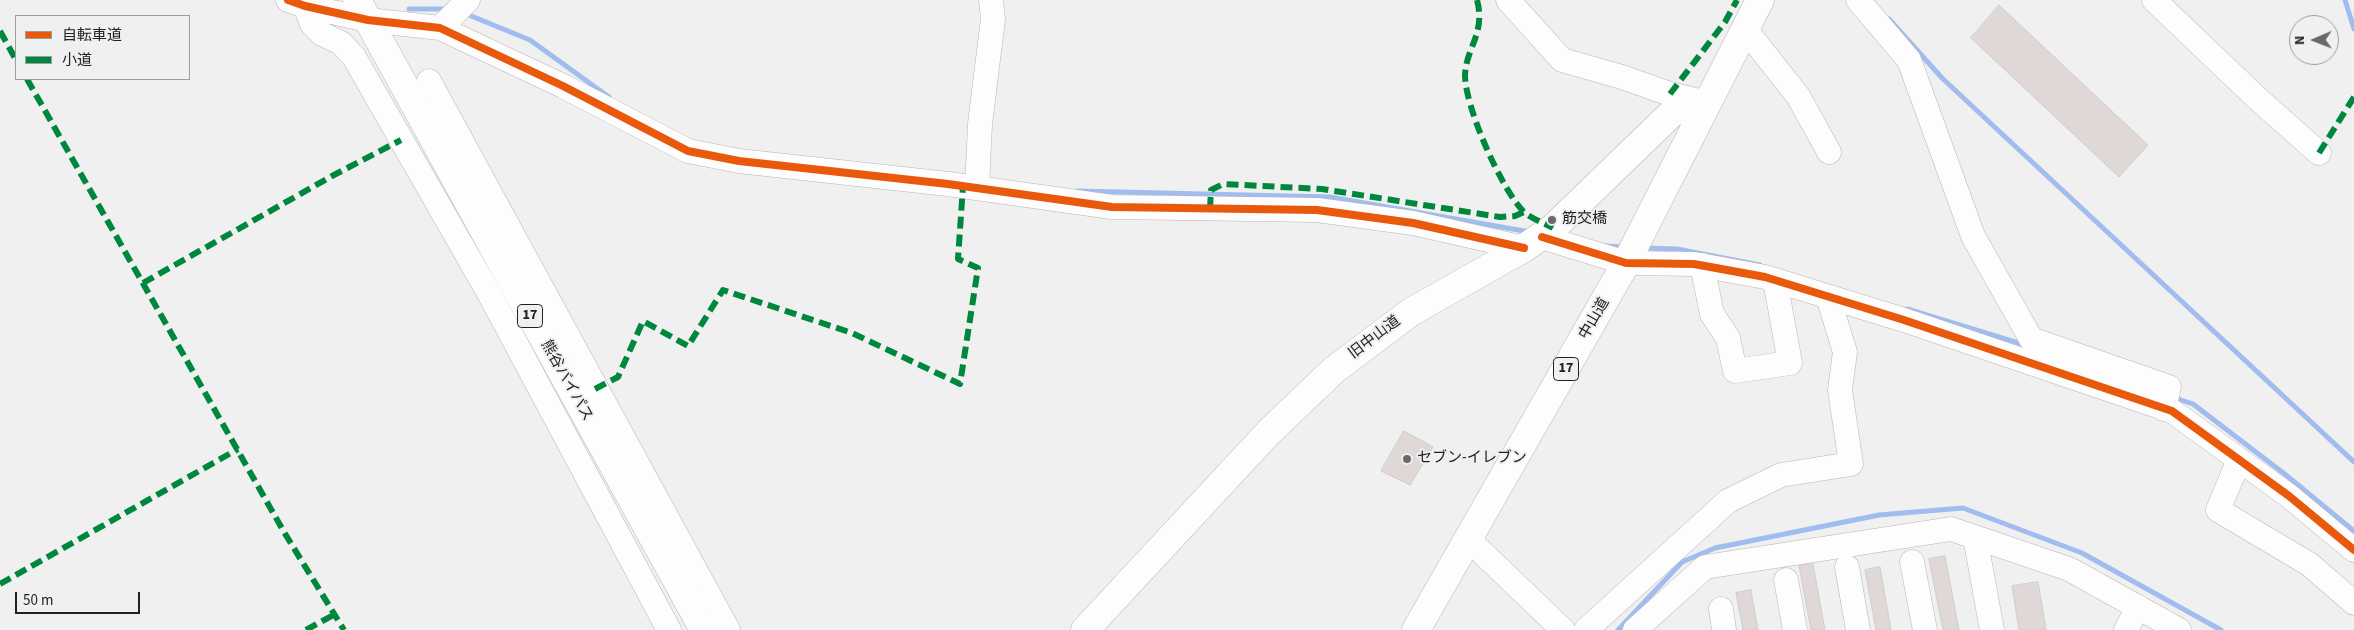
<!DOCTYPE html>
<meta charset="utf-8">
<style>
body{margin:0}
#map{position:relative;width:2354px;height:630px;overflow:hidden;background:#f0f0f1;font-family:"Source Sans 3","Noto Sans JP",sans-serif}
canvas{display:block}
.legend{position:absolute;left:15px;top:15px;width:175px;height:65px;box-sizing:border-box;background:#eff0f2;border:1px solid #9c9d9e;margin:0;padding:6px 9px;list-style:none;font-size:15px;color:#202121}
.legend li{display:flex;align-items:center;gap:10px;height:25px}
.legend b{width:25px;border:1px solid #9c9d9e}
.north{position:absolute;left:2289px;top:15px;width:50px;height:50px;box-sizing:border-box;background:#eff0f2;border:1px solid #9c9d9e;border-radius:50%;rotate:269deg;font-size:14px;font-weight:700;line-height:20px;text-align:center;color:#202121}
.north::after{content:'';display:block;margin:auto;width:18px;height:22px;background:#69696a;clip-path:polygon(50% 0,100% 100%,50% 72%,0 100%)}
.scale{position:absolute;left:15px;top:592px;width:125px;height:22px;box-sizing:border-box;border:2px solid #202121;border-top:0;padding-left:6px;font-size:15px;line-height:18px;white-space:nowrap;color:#202121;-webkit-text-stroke:4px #eff0f2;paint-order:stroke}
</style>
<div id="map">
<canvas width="2354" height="630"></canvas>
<ul class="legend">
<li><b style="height:6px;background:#e8590c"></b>自転車道</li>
<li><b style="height:6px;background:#00873e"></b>小道</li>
</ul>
<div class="north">N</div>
<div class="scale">50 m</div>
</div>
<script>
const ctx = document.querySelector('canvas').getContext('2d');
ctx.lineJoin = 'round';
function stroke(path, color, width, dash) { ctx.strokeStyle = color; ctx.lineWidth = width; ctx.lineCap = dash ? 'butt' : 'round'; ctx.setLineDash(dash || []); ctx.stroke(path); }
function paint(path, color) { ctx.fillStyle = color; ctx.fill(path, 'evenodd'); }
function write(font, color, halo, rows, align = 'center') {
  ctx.font = font + ' "Source Sans 3","Noto Sans JP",sans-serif'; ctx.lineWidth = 4; ctx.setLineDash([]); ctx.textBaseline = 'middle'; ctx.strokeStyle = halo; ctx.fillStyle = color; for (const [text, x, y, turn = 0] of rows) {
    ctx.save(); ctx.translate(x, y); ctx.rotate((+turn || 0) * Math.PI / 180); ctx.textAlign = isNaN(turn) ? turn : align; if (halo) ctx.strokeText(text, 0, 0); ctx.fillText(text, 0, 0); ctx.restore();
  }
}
const stream = new Path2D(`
 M2345,0L2354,29
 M409,9H448
 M464,13L530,40L609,97
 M1889,19L1942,78L2354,462
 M1077,191L1330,197L1530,232
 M1605,246L1624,247
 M1642,248L1677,249L1760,265
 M1907,309L2025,345
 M2172,397L2193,404L2286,475L2354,531
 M1618,630L1682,562L1715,548L1879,515L1963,508L2082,553L2221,630`);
const building = new Path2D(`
 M1999,5L2148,145L2119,177L1971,38Z
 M1404,431L1433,447L1410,485L1381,471Z
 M1945,556L1959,630H1943L1929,559Z
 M1813,564L1825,630H1811L1799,566Z
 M1880,567L1891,630H1876L1865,570Z
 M2038,582L2046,630H2019L2012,586Z
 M1751,590L1758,630H1743L1736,593Z`);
const minor = new Path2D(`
 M288,0L305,6L368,20L440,28L563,86L688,151L739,161L948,184L1112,207L1317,210L1413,223L1524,248
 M1508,0L1562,60L1622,77L1670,94L1707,103
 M1858,0L1909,60L1973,236L2031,339L2169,387L2164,409
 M2154,0L2258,99L2319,153
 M305,6L312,24L322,34L341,43L354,57L490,295L669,630
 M440,28L468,0
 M1745,29L1798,96L1829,152
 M429,81L728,630
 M977,188L980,124L993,19L991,0
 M1542,237L1626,263L1694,264L1765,277L1904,320L2172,411L2289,496L2354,550
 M1702,265L1712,314L1728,338L1735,371L1790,363L1775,280
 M2239,460L2218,510L2309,564L2354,603
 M1975,537L1992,630
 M1469,540L1563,630
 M1912,562L1925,630
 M1847,567L1858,630
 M1786,580L1795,630
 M1721,609L1724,630
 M1586,630L1728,501L1781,475L1851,464L1840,390L1845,352L1828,297
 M1635,630L1705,567L1951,529L2069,569L2179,630
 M2126,630L2138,607`);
const major = new Path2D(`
 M1085,630L1269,432L1334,370L1411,312L1524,248L1553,228L1672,113L1687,106L1707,103`);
const highway = new Path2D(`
 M357,0L704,630
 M1416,630L1626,263L1760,0`);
const quiet = new Path2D(`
 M1477,0C1486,33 1466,48 1465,75C1465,107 1501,188 1523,211C1530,218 1544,223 1553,228
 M0,31L16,60
 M27,79L284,532L344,630
 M1670,94L1725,22L1737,0
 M2319,153L2354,97
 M1210,209L1211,190L1223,184L1322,189L1500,217L1515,216L1524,212
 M143,283L332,176L401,140
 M595,389L618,377L643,321L688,346L723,290L852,333L960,384L978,268L958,259L963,186
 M0,584L238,449
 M306,630L335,614`);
const cycleway = new Path2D(`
 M288,0L305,6L368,20L440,28L563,86L688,151L739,161L948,184L1112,207L1317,210L1413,223L1524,248
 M1542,237L1626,263L1694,264L1765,277L1904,320L2172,411L2289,496L2354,550`);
const markers = [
 [1552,220,5,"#69696a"],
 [1407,459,5,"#69696a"]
];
const shields = [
 [530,316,25],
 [1566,369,25]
];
const shieldNames = [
 ["17",530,316],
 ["17",1566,369]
];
const poiNames = [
 ["筋交橋",1562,220],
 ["セブン-イレブン",1417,459]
];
const streetNames = [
 ["中山道",1595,319,-60],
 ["旧中山道",1375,338,-37],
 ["熊谷バイパス",566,381,61]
];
stroke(stream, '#a1bcee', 5);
paint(building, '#dfd8d7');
stroke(building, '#cecdce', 1);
stroke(minor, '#b5b5b6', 25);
stroke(major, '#b5b5b6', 29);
stroke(highway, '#b5b5b6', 29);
stroke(minor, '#fdfdfd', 24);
stroke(major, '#fdfdfd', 28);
stroke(highway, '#fdfdfd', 28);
stroke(quiet, '#00873e', 6, [12, 6]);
stroke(cycleway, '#e8590c', 8);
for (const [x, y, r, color] of markers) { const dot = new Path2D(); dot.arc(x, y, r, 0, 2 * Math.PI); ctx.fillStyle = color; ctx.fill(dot); stroke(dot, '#eff0f2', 2); }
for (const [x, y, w] of shields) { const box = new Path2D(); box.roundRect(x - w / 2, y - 11.5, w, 23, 4); ctx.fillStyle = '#eff0f2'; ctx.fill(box); stroke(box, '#202121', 1); }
write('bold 14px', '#202121', null, shieldNames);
write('15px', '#202121', '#eff0f2', poiNames, 'left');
write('15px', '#202121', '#eff0f2', streetNames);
</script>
